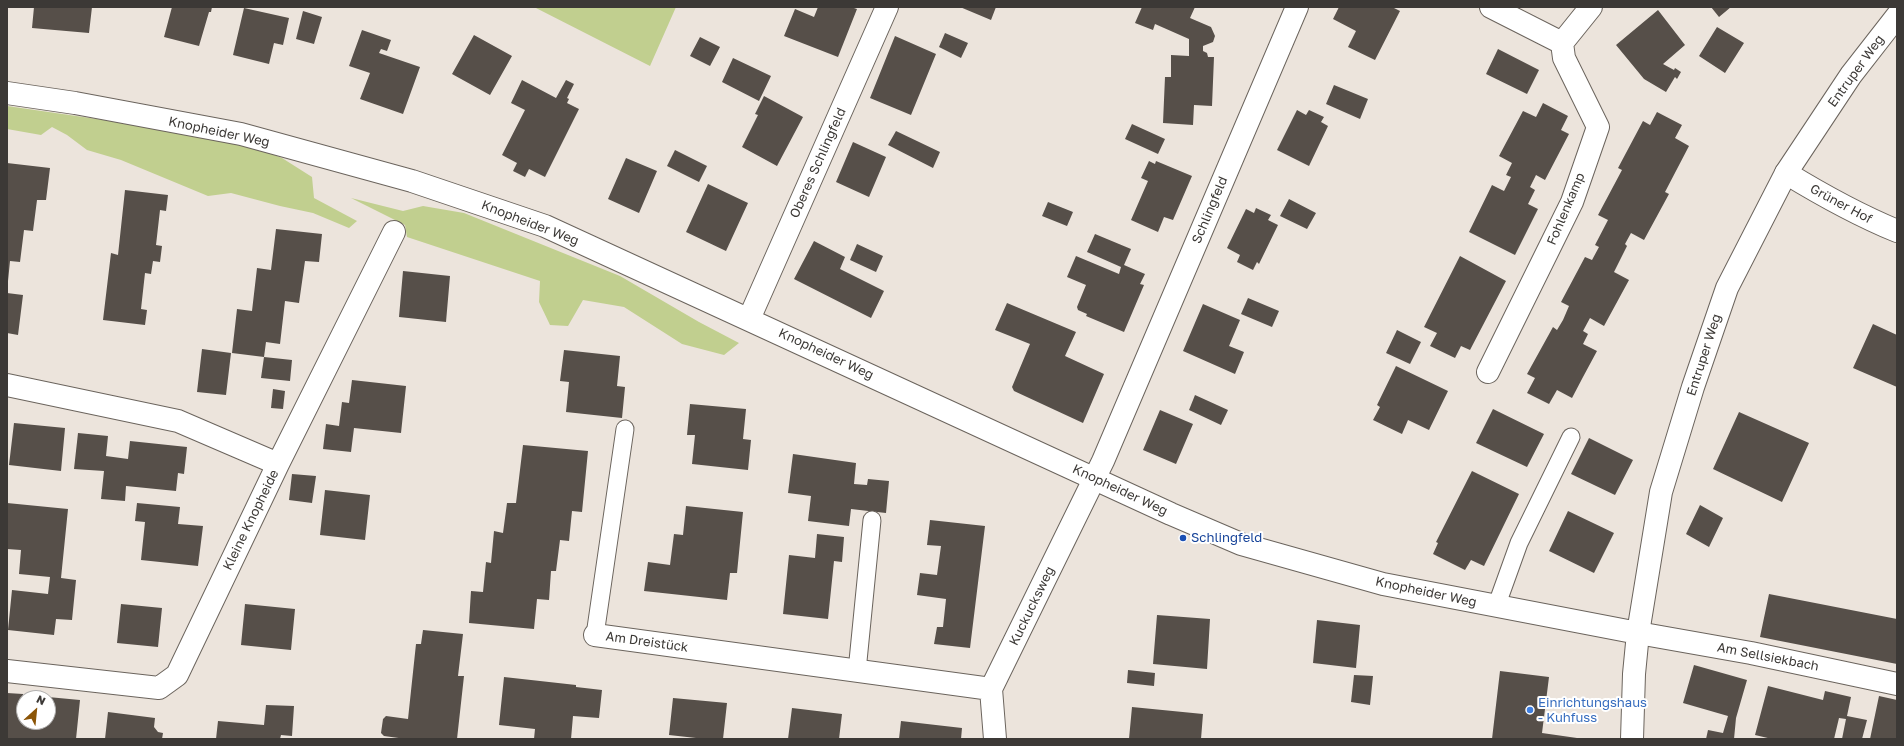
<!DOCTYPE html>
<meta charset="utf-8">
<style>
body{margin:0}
#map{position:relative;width:1904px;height:746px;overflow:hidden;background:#ece4dc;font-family:"Golos Text",sans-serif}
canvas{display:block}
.frame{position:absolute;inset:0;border:8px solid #3c3936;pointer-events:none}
.north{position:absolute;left:16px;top:690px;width:40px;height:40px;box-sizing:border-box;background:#fff;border:1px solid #b1b0af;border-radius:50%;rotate:27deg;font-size:11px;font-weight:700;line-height:16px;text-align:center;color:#3c3936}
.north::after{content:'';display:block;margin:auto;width:14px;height:18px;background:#8b5507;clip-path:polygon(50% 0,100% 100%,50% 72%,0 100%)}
</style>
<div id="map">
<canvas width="1904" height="746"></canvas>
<div class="frame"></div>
<div class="north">N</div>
</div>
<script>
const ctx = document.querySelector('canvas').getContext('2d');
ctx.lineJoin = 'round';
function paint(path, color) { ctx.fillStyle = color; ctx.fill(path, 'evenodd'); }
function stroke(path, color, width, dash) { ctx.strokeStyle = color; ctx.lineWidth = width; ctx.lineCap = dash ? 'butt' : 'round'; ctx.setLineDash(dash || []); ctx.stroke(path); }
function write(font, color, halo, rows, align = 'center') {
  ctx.font = font + ' "Golos Text",sans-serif'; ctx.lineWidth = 4; ctx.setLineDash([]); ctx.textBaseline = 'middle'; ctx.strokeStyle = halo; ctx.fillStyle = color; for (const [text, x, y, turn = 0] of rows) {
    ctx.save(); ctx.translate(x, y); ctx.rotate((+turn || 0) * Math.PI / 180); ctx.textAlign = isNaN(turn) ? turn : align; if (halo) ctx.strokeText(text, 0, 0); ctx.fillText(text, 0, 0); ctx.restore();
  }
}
const green = new Path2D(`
 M534,7H676L650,66Z
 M7,106L166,129L246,144L282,158L312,177L314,198L357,221L349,228L313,213L280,206L231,193L208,196L121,160L87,150L67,135L52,127L41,135L7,129Z
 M351,198L403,211L423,206L464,213L620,276L699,322L739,343L724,355L682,344L624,307L583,300L568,326L550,325L539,302L540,281L407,237L405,225Z`);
const building = new Path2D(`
 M34,7H92L89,33L32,28Z
 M172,7H212L211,12H209L199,46L164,37Z
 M818,7H851L857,9L838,57L784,36L795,9L814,17Z
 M960,7H996L991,20Z
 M1142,7H1195L1190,18L1211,27L1215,36L1213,42L1203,46V51L1207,53L1208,57H1214L1212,106L1194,105L1193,125L1163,123L1165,77H1171V55L1189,56V39L1155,24L1153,30L1135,23Z
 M1339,7H1392L1400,11L1375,60L1348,47L1356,31L1333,19Z
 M1711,7H1731L1719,17Z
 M244,8L289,18L283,45L274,43L269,64L233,55Z
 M1658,10L1685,45L1663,64L1674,70L1675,68L1681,72L1677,79L1675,77L1666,92L1644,79L1616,45Z
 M303,11L322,17L314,44L296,39Z
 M1717,27L1744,43L1725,73L1699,56Z
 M362,30L391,40L387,51L381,49L379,53L420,67L403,114L360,99L370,73L349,66Z
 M945,33L968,43L961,58L939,47Z
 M474,35L512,56L490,95L452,74Z
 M895,36L936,54L911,115L870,98Z
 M700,37L720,47L710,66L690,56Z
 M1498,49L1539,70L1527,94L1486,74Z
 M733,58L771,76L759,101L722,82Z
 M522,80L556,98L566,80L574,84L567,98L569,99L567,103L579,109L545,177L529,169L525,177L513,171L517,163L502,155L525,110L511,103Z
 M1334,85L1368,99L1360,119L1326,104Z
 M764,96L803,117L777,166L742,147L758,115L755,114Z
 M1543,103L1568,116L1561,130L1569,134L1545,180L1536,175L1530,187L1535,190L1528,204L1538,209L1515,255L1469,232L1492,185L1504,191L1511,177L1506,175L1512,163L1499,156L1523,111L1536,117Z
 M1297,110L1306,115L1309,110L1324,117L1321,122L1328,126L1309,166L1277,150Z
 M1657,112L1682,125L1675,138L1689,146L1665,192L1669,194L1644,240L1631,233L1625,244L1627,246L1614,272L1629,280L1604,326L1590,318L1583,331L1588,334L1583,344L1597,351L1583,377L1572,398L1557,390L1549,404L1527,393L1535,378L1527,374L1553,327L1557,330L1563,320L1569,306L1561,302L1585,257L1592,260L1599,247L1595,245L1608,220L1598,215L1622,170L1618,168L1643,121L1650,125Z
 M1132,124L1165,139L1158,154L1125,139Z
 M896,131L940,152L933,168L888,145Z
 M853,142L886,157L869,197L836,182Z
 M675,150L707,166L699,182L667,166Z
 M626,158L657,171L639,213L608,199Z
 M1149,161L1155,164L1156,161L1192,176L1173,220L1164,217L1158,232L1131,220L1148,181L1141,178Z
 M7,163L50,168L46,200H37L33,231L24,230L20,262L10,261L8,281Z
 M708,184L748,203L726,251L686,232Z
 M125,190L168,195L166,211L160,210L156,245L162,246L160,262L153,261L151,274L145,273L141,309L147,310L145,325L103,320L111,253L118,255Z
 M1289,199L1316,213L1307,229L1280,216Z
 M1048,202L1073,212L1067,226L1042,216Z
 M1256,208L1271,215L1268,220L1278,225L1259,264L1257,262L1253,270L1237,262L1240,255L1227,248L1246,209L1254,213Z
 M276,229L322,234L319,262L305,261L299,303L285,301L280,344L266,342L264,357L232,353L237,309L252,311L257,268L271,270Z
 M1095,234L1131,249L1124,265L1145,274L1140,284L1144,285L1124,332L1086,316L1087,314L1078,310L1077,307L1086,285L1067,277L1076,256L1119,274L1121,267L1087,252Z
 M814,241L845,257L840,269L884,291L871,318L794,279Z
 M857,244L883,256L876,272L850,260Z
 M1460,256L1506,281L1470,350L1461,346L1455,358L1430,346L1437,333L1424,327Z
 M403,271L450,276L446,322L399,317Z
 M7,293L23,295L18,335L7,333Z
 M1248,298L1279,311L1272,327L1241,314Z
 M1007,303L1076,332L1065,356L1104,374L1083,423L1014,391L1012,387L1030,344L995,330Z
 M1203,304L1240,320L1229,346L1244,352L1235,374L1183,351Z
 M1873,324L1897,335V387L1853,368Z
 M1397,330L1421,342L1410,364L1386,353Z
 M202,349L231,353L226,395L197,392Z
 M564,350L620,356L617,386L625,387L622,418L566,412L569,382L560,381Z
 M264,357L292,360L290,381L261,378Z
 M1396,366L1448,391L1429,430L1408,420L1402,434L1373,420L1380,407L1377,405Z
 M352,380L406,386L401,433L354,428L351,452L323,449L326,424L339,426L342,402L349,403Z
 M273,389L285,391L283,409L271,408Z
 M1195,395L1228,410L1221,425L1189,410Z
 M690,404L746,409L743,439L751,440L748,470L692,464L695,435H687Z
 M1493,409L1544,434L1527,467L1476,443Z
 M1160,410L1193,424L1176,464L1143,450Z
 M1739,412L1809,443L1782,502L1713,469Z
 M14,423L65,428L61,471L9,465Z
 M78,433L108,436L106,456L128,459L130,441L187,447L184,474L178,473L176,491L126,486L125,501L101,499L104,471L74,469Z
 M1589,438L1633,460L1615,495L1571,474Z
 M523,445L588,451L582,512L572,511L569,541L560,540L556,571H551L549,600L537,599L534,629L469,623L471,591L483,592L486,562L491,563L494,531L503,533L507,503H516Z
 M793,454L856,463L854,484L867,485L868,479L889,481L886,513L851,509L849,526L808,521L811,496L788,493Z
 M1472,471L1519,494L1484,566L1471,560L1465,570L1433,554L1438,543L1436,542Z
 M292,474L316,476L312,503L289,500Z
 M325,490L370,495L365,540L320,535Z
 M7,503L68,509L61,578L76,580L72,620L56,619L54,635L8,630L12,590L48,594L50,577L19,574L21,550L7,549Z
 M137,503L180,507L178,524L203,526L198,566L141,560L145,522L135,521Z
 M1700,505L1723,518L1709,547L1686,534Z
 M686,506L743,512L737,573H730L727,600L644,591L648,562L670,565L674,534L683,535Z
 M1568,511L1614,533L1594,573L1549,551Z
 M930,520L985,526L970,648L934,644L937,627H943L946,599L917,595L920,573L937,575L941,546L927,545Z
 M817,534L844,537L842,562L834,561L828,619L783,614L789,555L815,558Z
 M1769,594L1897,619V664L1760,637Z
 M121,604L162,608L158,647L117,643Z
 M245,604L295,609L291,650L241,645Z
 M1157,615L1210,619L1207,669L1153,664Z
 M1317,620L1360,625L1356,668L1313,663Z
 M423,630L463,634L458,676H464L457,739H406L384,736L381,733L383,719L386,716L408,719L416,644H421Z
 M1694,665L1747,680L1736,718L1734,739H1706L1708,730L1723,733L1728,716L1683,703Z
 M1128,670L1155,673L1154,686L1127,683Z
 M1500,671L1549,677L1542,733L1584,739H1492Z
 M1354,675L1373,676L1370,705L1351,702Z
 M504,677L576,685V687L602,690L599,718L573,716L571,739H534L535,729L499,725Z
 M1768,686L1823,700L1825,691L1851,697L1847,716L1867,720L1862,739H1842L1846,719L1839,718L1834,739H1772L1755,735Z
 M7,693L23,694L24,722H48V697L80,700L76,739H7Z
 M1879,696L1897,700V739H1870Z
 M673,698L727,703L723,739H705L669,735Z
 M266,705L294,706L292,736L281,735L280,739H216L218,721L264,725Z
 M1132,707L1203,714L1201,739H1129Z
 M792,708L842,714L839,739H788Z
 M108,712L155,718L154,727L158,732L163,733L162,739H105Z
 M901,721L962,728L961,739H899Z`);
const lane = new Path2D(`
 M1496,607L1519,543L1571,437
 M595,635L625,429
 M857,671L872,520`);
const street = new Path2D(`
 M1491,7L1562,43L1591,7
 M1786,173C1822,195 1858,215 1897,231
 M749,319L887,7
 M1488,372L1572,202L1598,127L1564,58L1562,43
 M7,385L178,421L278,464
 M1638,633L1751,653L1897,684
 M595,635L991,689
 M7,671L159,688L177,675L278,464L394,232
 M995,739L991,689L1103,461L1297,7`);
const secondary = new Path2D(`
 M7,93L75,103L241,134L412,181L545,226L1171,514L1241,544L1383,584L1638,633
 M1632,739L1634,674L1638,633L1661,492L1693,387L1727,288L1786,173L1851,75L1897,16`);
const markers = [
 [1183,538,4,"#1a4fb4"],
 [1530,710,4,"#3f7fe0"]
];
const streetNames = [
 ["Entruper Weg",1856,71,-54],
 ["Knopheider Weg",219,132,12],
 ["Oberes Schlingfeld",818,163,-66],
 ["Grüner Hof",1841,204,28],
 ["Fohlenkamp",1566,209,-67],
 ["Schlingfeld",1210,210,-67],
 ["Knopheider Weg",530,223,21],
 ["Knopheider Weg",826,354,25],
 ["Entruper Weg",1704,355,-72],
 ["Knopheider Weg",1120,490,25],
 ["Kleine Knopheide",251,520,-64],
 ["Knopheider Weg",1426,592,12],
 ["Kuckucksweg",1032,606,-64],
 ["Am Dreistück",647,642,8],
 ["Am Sellsiekbach",1768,657,11]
];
const transitNames = [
 ["Schlingfeld",1191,538]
];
const shopNames = [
 ["Einrichtungshaus",1538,703],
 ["- Kuhfuss",1538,718]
];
paint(green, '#c1cf8f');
paint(building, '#564f49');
stroke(lane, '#6b645d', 19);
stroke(street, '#6b645d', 24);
stroke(secondary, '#6b645d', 24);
stroke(lane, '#fff', 17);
stroke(street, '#fff', 22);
stroke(secondary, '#fff', 22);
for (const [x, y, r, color] of markers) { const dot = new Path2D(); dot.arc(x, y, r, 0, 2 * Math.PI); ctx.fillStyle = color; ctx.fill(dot); stroke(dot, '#fff', 1.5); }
write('13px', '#3c3936', '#fff', streetNames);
write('13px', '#164399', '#fff', transitNames, 'left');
write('13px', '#366cbe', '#fff', shopNames, 'left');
</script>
